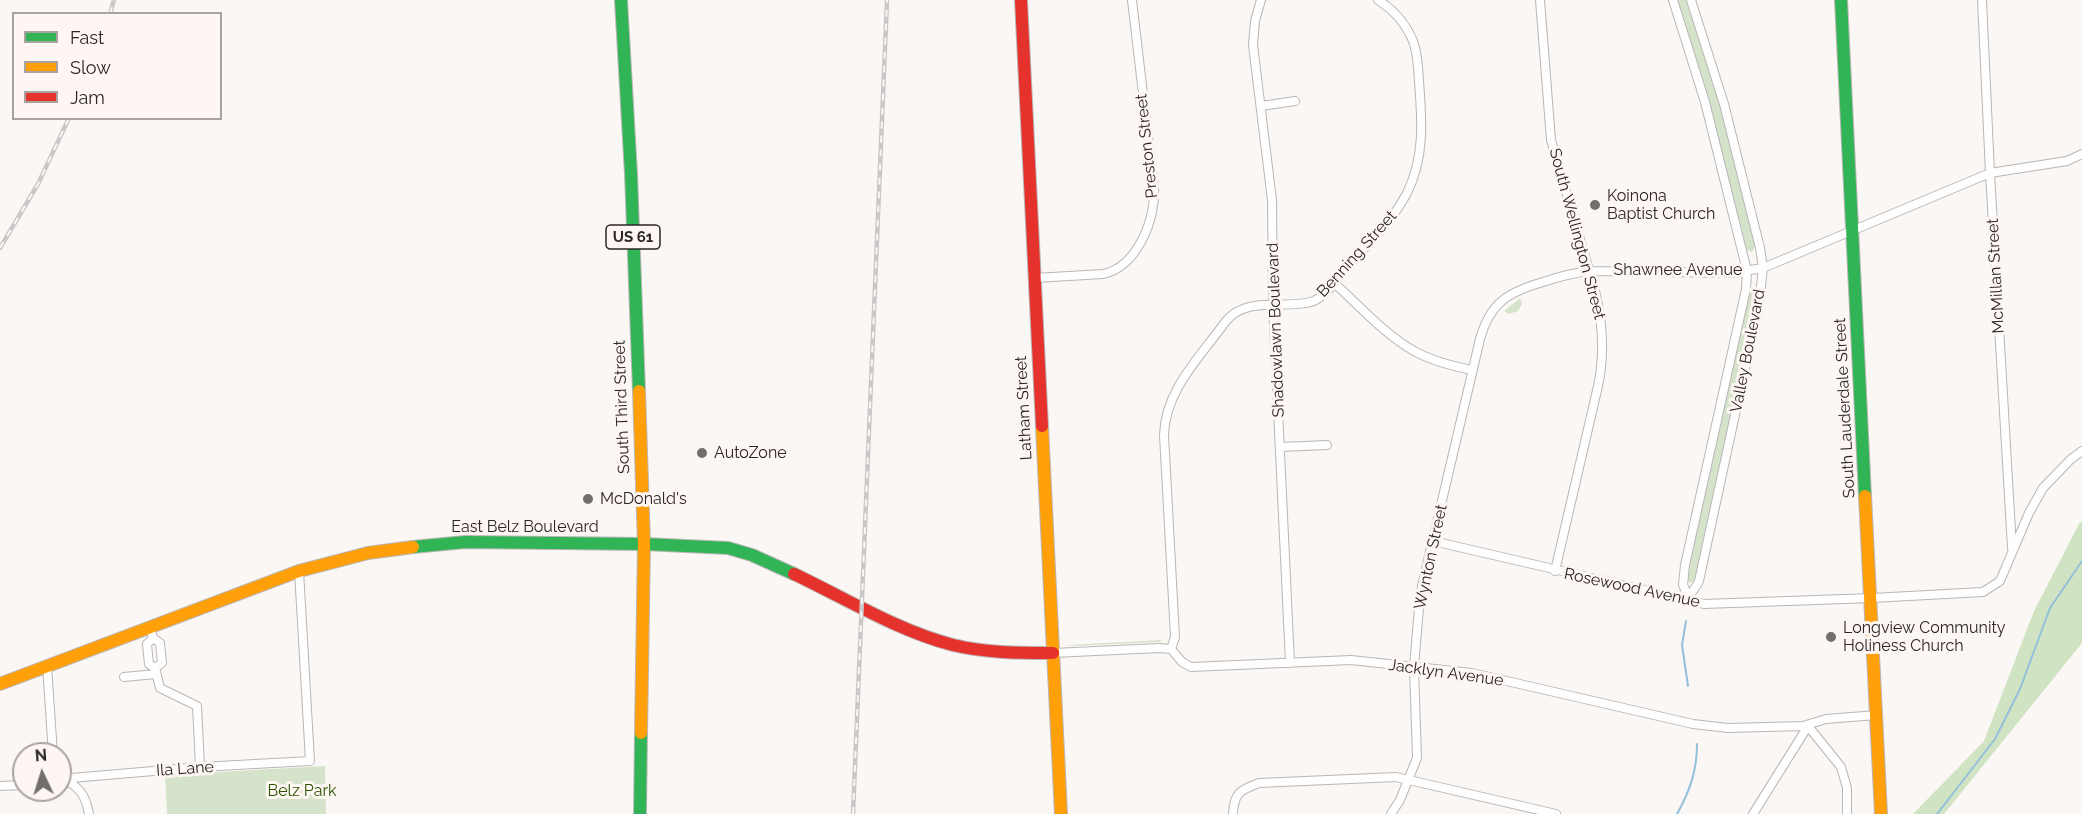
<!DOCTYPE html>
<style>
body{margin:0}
#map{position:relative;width:2082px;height:814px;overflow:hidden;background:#fbf7f5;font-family:Raleway,sans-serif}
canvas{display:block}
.legend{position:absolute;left:12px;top:12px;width:210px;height:108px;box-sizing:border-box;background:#fef6f2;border:2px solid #a9a3a0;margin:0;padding:8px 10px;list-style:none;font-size:18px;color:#292624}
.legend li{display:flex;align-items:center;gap:12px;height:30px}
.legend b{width:30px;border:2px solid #a9a3a0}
.north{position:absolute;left:12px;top:742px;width:60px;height:60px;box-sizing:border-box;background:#fef6f2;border:2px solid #a9a3a0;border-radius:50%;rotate:356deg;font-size:16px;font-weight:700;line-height:24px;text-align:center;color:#292624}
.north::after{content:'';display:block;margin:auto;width:21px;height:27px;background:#726f6d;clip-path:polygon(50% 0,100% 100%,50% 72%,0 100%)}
</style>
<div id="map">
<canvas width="2082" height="814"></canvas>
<ul class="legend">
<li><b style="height:8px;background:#30b455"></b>Fast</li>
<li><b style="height:8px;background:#ff9f0a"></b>Slow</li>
<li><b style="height:8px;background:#e5322d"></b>Jam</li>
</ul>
<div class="north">N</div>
</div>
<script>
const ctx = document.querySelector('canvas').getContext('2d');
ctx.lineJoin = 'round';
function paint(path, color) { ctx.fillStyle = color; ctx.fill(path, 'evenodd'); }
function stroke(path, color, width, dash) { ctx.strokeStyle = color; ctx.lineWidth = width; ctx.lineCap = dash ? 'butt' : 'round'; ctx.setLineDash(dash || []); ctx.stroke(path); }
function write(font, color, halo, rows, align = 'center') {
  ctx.font = font + ' Raleway,sans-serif'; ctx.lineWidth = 6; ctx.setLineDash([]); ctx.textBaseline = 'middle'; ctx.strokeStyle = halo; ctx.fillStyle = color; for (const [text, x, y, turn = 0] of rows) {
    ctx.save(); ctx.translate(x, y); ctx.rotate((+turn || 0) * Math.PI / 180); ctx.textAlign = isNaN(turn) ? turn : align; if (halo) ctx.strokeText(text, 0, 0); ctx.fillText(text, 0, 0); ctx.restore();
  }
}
const green = new Path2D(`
 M1676,0H1686L1721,109L1756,245L1752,252L1747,250L1707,96Z
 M1754,290L1757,295L1695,580L1690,583L1686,578L1749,291Z
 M1520,298L1522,304L1518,311L1509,314L1504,311Z
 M1162,640L1160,642L1074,646L1068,645Z
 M325,766L326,814H167L165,775Z`);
const forest = new Path2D(`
 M2082,521V643L1944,814H1913L1984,741L2034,611L2079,524Z`);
const stream = new Path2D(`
 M1686,621L1682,645L1688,686
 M1677,814C1690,791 1697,770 1697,744
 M1937,814L1995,739L2020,689L2050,608L2082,561`);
const street = new Path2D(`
 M1261,0L1255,21L1253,45L1272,200L1273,305L1290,663
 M1540,0L1551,140L1595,291C1603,323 1605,353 1598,386L1555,571
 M1673,0L1705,102L1747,271L1746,289L1685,565L1683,585L1688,596
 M1982,0L1990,173L2012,548
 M1261,106L1295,101
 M1035,278L1103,274C1137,267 1156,219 1154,188L1132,0
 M1334,283C1360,306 1384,334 1414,351C1432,361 1452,366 1472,370
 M1280,447L1327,445
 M1433,541L1704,604L1872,598L1983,592L2000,581L2029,513L2043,488L2071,459L2082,451
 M1687,601C1689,593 1696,589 1699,581L1759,304L1763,268L1760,248L1724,104L1691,0
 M152,634L153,638L160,643L162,663L155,668
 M153,638L147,644L149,664L155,668L160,688L197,706L200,767
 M1171,649L1175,637L1164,435C1165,390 1201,356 1226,321C1247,296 1283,309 1311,302C1328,296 1338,277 1350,264C1370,242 1393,220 1407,193C1425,157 1422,120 1419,81C1418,68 1418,54 1413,41C1406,24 1394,10 1378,0
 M1053,653L1160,648L1171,649L1182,662L1191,667L1351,660L1472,673L1693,724L1728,728L1803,726L1826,719L1877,715
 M47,666L53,754
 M124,677L156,674
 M60,779L200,767L310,761L299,571
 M61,783H71C83,792 86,799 89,814
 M0,786L24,785
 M1233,814C1234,793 1240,790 1259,783L1396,777L1556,814
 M1391,814L1400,800L1417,758L1414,667L1420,596L1425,573L1480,339C1490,303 1508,292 1543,282C1558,277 1573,273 1589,271L1732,273L1763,268L1990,173L2067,161L2082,154
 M1753,814L1808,726L1841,767L1847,788V814`);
const fast = new Path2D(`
 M621,0L631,174L639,391
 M1841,0L1865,496
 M413,547L465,542L644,544L728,548L752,555L794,574
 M640,814L641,733`);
const slow = new Path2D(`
 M639,391L644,544L641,733
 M1042,426L1061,814
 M1865,496L1881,814
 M0,684L299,571L368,553L413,547`);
const jam = new Path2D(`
 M1021,0L1042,426
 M794,574C845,598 898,631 953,645C986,653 1019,653 1053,653`);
const rail = new Path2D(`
 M110,14L114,0
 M0,248L38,184L69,118
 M853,814L887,0`);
const markers = [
 [1595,205,6,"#726f6d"],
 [702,453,6,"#726f6d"],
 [588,499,6,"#726f6d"],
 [1831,637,6,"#726f6d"]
];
const shields = [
 [633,237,54]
];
const shieldNames = [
 ["US 61",633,237]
];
const streetNames = [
 ["Preston Street",1147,146,-96],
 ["South Wellington Street",1577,234,75],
 ["Benning Street",1357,254,-48],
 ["Shawnee Avenue",1678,270],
 ["McMillan Street",1996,276,-93],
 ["Shadowlawn Boulevard",1276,330,-92],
 ["Valley Boulevard",1748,351,-79],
 ["South Third Street",622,407,-92],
 ["Latham Street",1024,408,-93],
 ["South Lauderdale Street",1845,408,-93],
 ["East Belz Boulevard",525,527],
 ["Wynton Street",1431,557,-78],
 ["Rosewood Avenue",1632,588,12],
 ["Jacklyn Avenue",1446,673,8],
 ["Ila Lane",185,769,-4]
];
const poiNames = [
 ["Koinona",1607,196],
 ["Baptist Church",1607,214],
 ["AutoZone",714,453],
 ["McDonald's",600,499],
 ["Longview Community",1843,628],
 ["Holiness Church",1843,646]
];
const parkNames = [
 ["Belz Park",302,791]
];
paint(green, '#d5e3cb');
paint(forest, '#d0e3c2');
stroke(stream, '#93c0db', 2);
stroke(street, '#bab6b5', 10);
stroke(fast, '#bab6b5', 14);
stroke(slow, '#bab6b5', 14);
stroke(jam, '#bab6b5', 14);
stroke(street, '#fefefe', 8);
stroke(fast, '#30b455', 12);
stroke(slow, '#ff9f0a', 12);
stroke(jam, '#e5322d', 12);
stroke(rail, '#c9c7c7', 4.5);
stroke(rail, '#fef6f2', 2, [7]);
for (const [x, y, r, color] of markers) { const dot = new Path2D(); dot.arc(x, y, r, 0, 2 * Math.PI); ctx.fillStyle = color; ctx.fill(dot); stroke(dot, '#fef6f2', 2); }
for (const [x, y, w] of shields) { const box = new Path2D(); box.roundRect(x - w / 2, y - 12, w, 24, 4.5); ctx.fillStyle = '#fef6f2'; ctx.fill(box); stroke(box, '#292624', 1.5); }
write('bold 15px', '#292624', null, shieldNames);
write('16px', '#292624', '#fef6f2', streetNames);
write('16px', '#292624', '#fef6f2', poiNames, 'left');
write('16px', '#295500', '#fef6f2', parkNames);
</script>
